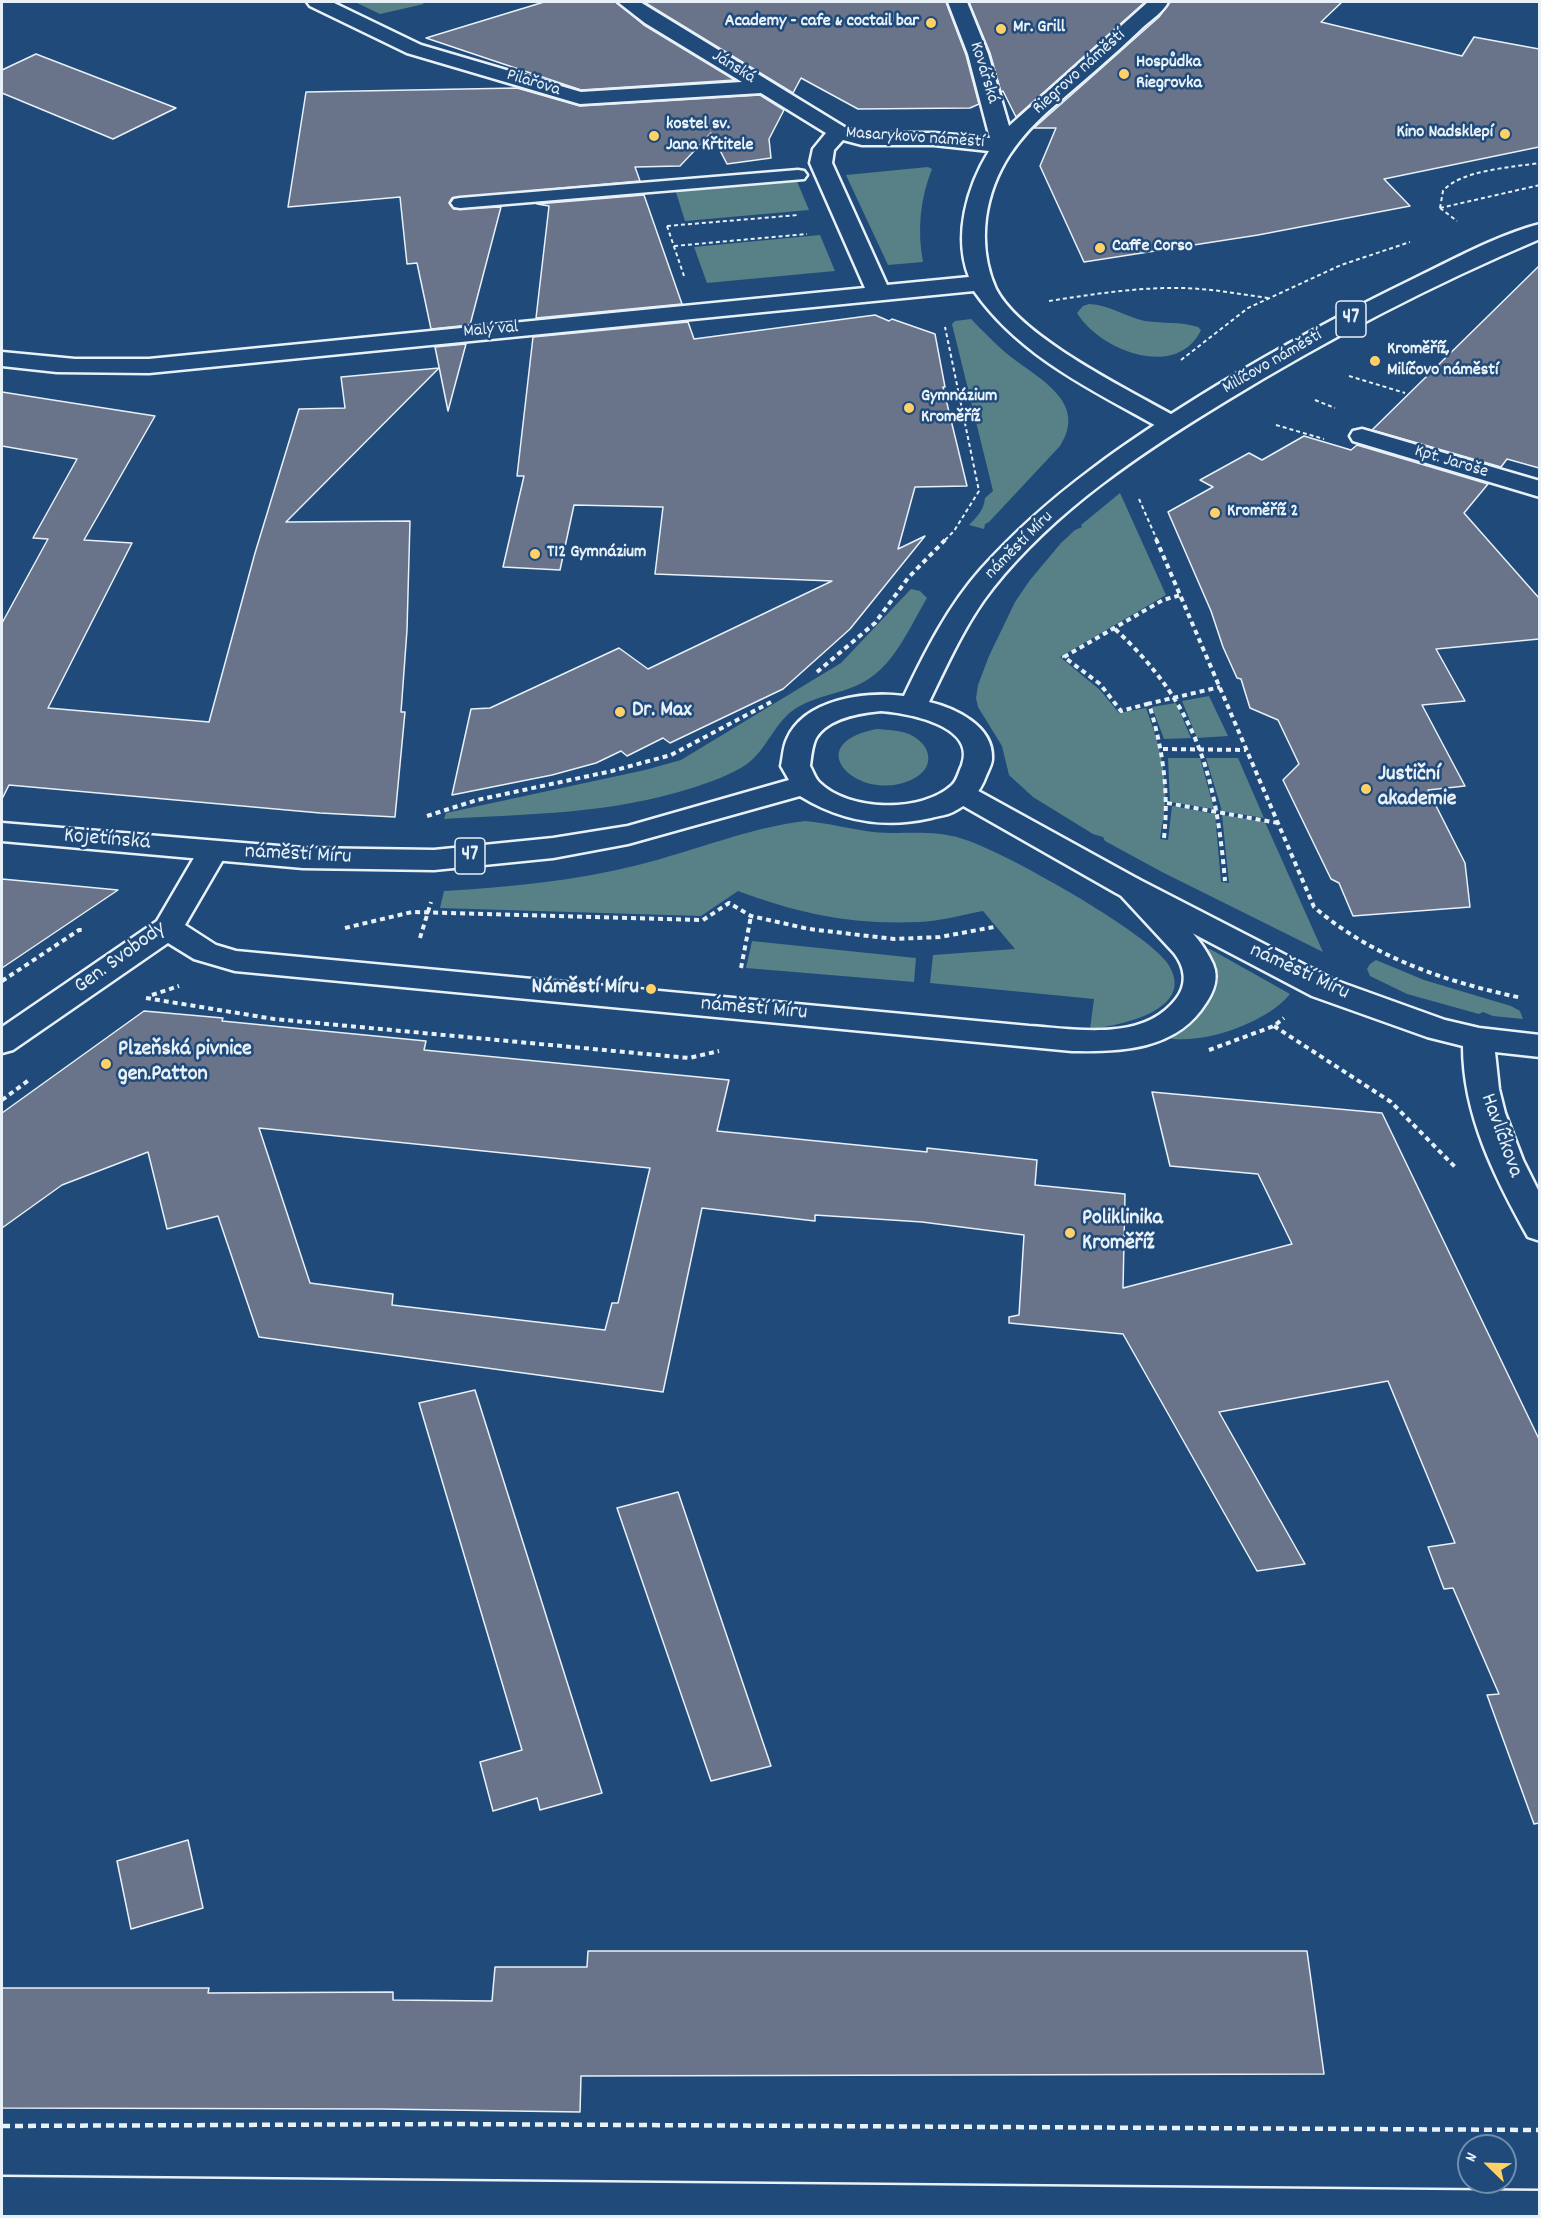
<!DOCTYPE html>
<meta charset="utf-8">
<style>
body{margin:0}
#map{position:relative;width:1541px;height:2218px;overflow:hidden;background:#1f4a7a;font-family:Dekko,sans-serif}
canvas{display:block}
.frame{position:absolute;inset:0;border:3px solid #e8f1f8;pointer-events:none}
.north{position:absolute;left:1457px;top:2134px;width:60px;height:60px;box-sizing:border-box;background:#1f4a7a;border:2px solid #6f8dac;border-radius:50%;rotate:293deg;font-size:16px;font-weight:700;line-height:24px;text-align:center;color:#e8f1f8}
.north::after{content:'';display:block;margin:auto;width:21px;height:27px;background:#ffd166;clip-path:polygon(50% 0,100% 100%,50% 72%,0 100%)}
</style>
<div id="map">
<canvas width="1541" height="2218"></canvas>
<div class="frame"></div>
<div class="north">N</div>
</div>
<script>
const ctx = document.querySelector('canvas').getContext('2d');
ctx.lineJoin = 'round';
function paint(path, color) { ctx.fillStyle = color; ctx.fill(path, 'evenodd'); }
function stroke(path, color, width, dash) { ctx.strokeStyle = color; ctx.lineWidth = width; ctx.lineCap = dash ? 'butt' : 'round'; ctx.setLineDash(dash || []); ctx.stroke(path); }
function write(font, color, halo, rows, align = 'center') {
  ctx.font = font + ' Dekko,sans-serif'; ctx.lineWidth = 5; ctx.setLineDash([]); ctx.textBaseline = 'middle'; ctx.strokeStyle = halo; ctx.fillStyle = color; for (const [text, x, y, turn = 0] of rows) {
    ctx.save(); ctx.translate(x, y); ctx.rotate((+turn || 0) * Math.PI / 180); ctx.textAlign = isNaN(turn) ? turn : align; if (halo) ctx.strokeText(text, 0, 0); ctx.fillText(text, 0, 0); ctx.restore();
  }
}
const green = new Path2D(`
 M355,2H422L424,4L380,14Z
 M928,167L932,169C920,199 917,231 923,262L888,265L846,175Z
 M796,179L809,210L685,221L675,189Z
 M820,235L835,271L707,283L694,247Z
 M1089,304C1110,305 1126,317 1145,321C1163,324 1180,321 1198,327L1201,330C1177,381 1099,350 1077,313L1083,306Z
 M971,319C984,332 997,346 1011,357C1040,379 1088,403 1060,446L989,522L985,524L984,529L969,525C977,517 984,510 985,498L993,491L952,324L955,321Z
 M1120,493L1166,595L1060,657L1100,690L1119,713L1146,708C1157,738 1168,773 1165,806C1164,817 1161,828 1160,839L1168,840L1172,806L1215,814L1221,882L1229,883L1222,815L1265,822L1323,952L1162,872L1105,841L1103,837L1093,834L1033,797L1009,775L1002,746L978,707L976,698L978,685L989,656L1015,602L1030,580L1061,543L1075,530L1082,527L1081,525Z
 M911,589L920,591L927,598C908,630 893,669 858,685C838,694 817,696 798,707C774,721 768,749 747,764C731,775 710,782 692,788C612,814 528,814 444,819L446,813L645,770L681,760L841,663Z
 M1209,696L1228,736L1197,738L1182,701Z
 M1176,703L1191,738L1164,739L1152,707Z
 M877,729C888,730 899,730 909,734C933,745 936,769 911,780C859,804 797,744 877,729Z
 M1168,758H1200L1214,809L1170,802Z
 M1206,758H1238L1264,818L1222,811Z
 M805,821C828,823 850,829 873,832C904,835 933,829 963,839C1003,851 1147,932 1168,964C1198,1010 1119,1026 1090,1029L1094,999L930,983L933,955L1015,949L983,911C962,915 940,921 919,922C852,925 800,914 738,891L701,916L440,908L444,891C509,887 575,881 638,865C694,851 748,828 805,821Z
 M752,941L916,958L914,982L746,968Z
 M1205,949H1210L1290,994C1267,1023 1199,1047 1163,1037Z
 M1376,960L1424,980L1511,1006L1520,1011L1523,1019L1493,1016L1483,1012L1479,1014L1407,994L1370,976L1367,969L1370,964Z`);
const building = new Path2D(`
 M544,2H616L644,25L735,80L581,90L426,38Z
 M644,2H946L966,55L979,104L970,108L858,109L801,78L793,93Z
 M969,2H1145L1016,117L1003,91L1001,92L990,53Z
 M1170,2H1342L1321,22L1462,56L1474,37L1539,49V147L1384,179L1410,206L1258,235L1084,262L1040,166L1056,128H1034L1159,17Z
 M36,54L176,108L113,139L2,93V70Z
 M517,88L580,106L760,95L784,110L769,139L771,158L727,164L711,133L680,166L635,167L640,181L452,198L449,203L454,209L501,207L470,325L431,329L417,263L407,264L400,197L288,207L306,92Z
 M644,195L682,304L536,318L549,206L537,204Z
 M1539,266V468L1507,459L1501,467L1372,430Z
 M875,315L889,321L892,319L935,334L945,387H943L967,486L915,487L898,549L925,536L850,629L783,689L670,743L663,738L627,756L621,751L596,763L552,775L452,795L471,709L490,708L619,648L648,669L832,581L655,574L663,507L574,505L560,570L503,567L524,476H517L533,337L688,322L694,339Z
 M466,344L448,411L435,347Z
 M439,368L286,522L410,521L407,630L401,712H405L395,817L320,813L9,785L2,799V623L48,539L33,538L77,459L2,446V392L155,416L84,540L132,543L48,708L209,722L255,553L299,409L345,408L341,377Z
 M1304,436L1351,450L1357,445L1488,484L1464,513L1539,598V639L1436,649L1465,701L1422,705L1465,786L1428,790L1465,863L1470,907L1353,916L1339,883L1331,879L1283,780L1299,764L1278,720L1250,708L1241,679L1237,678L1223,647L1211,611L1168,512L1213,487L1200,480L1249,453L1262,460Z
 M2,879L34,882L118,890L2,968Z
 M144,1011L223,1018L222,1021L426,1041L424,1050L729,1080L717,1131L927,1152V1148L1037,1160L1035,1185L1125,1194L1123,1288L1292,1244L1258,1174L1170,1166L1152,1092L1382,1113L1539,1439V1823L1534,1824L1487,1695L1499,1694L1453,1588L1444,1589L1428,1547L1455,1543L1388,1381L1219,1412L1305,1564L1257,1571L1123,1334L1009,1323V1317L1019,1315L1024,1235L922,1222L815,1215V1221L702,1208L663,1392L259,1337L218,1216L167,1229L148,1152L62,1185L2,1228V1113ZM259,1128L650,1168L618,1303H612L605,1330L392,1305L393,1294L310,1283Z
 M475,1390L602,1793L540,1810L537,1798L493,1811L480,1762L522,1750L419,1403Z
 M678,1492L771,1766L711,1781L617,1508Z
 M188,1840L203,1908L131,1929L117,1861Z
 M588,1951H1307L1324,2074L581,2076L580,2112L381,2109L2,2108V1988H209L208,1993L393,1992V2000L492,2001L495,1967H587Z`);
const pathFar2 = new Path2D(`
 M1440,208L1443,191C1460,170 1514,167 1540,163
 M1440,208L1540,185
 M1440,208L1457,221
 M667,226L798,215
 M667,226L684,276
 M674,246L807,234
 M1049,301C1094,294 1139,287 1184,288C1212,289 1240,294 1268,298
 M1181,360L1248,308L1341,265L1410,242
 M1349,376L1405,393
 M1315,400L1335,408
 M1276,425L1324,439
 M1139,499L1157,540
 M945,540L954,531L979,491L945,327`);
const pathFar1 = new Path2D(`
 M1156,539L1314,907C1373,958 1447,982 1522,998
 M1115,629C1196,704 1216,774 1225,881
 M817,672L875,623L908,578L946,539
 M1147,704L1220,687
 M1163,749L1246,750
 M1167,803L1278,823
 M427,816L477,800L612,771L671,755L771,702
 M1164,838C1169,792 1163,751 1150,707L1147,704L1121,711L1100,684L1064,657L1163,600L1181,595
 M345,928L412,912L703,920L729,903L751,916L809,929L894,939L940,937L994,927
 M420,938L431,902
 M741,968L751,916
 M2,981L79,930H84
 M152,995L179,986
 M146,998L274,1019L689,1058L719,1051
 M1274,1026L1391,1102L1457,1169
 M1209,1050L1274,1026L1284,1018
 M2,1100L29,1080`);
const path = new Path2D(`
 M2,2126L453,2124L1540,2130`);
const lane = new Path2D(`
 M798,170L804,171L807,175L804,179L460,208L454,207L451,203L454,199L460,198Z`);
const street = new Path2D(`
 M307,2H332L421,45L581,92L742,82L645,23L618,2H640L846,128L863,133H934L990,138L968,54L948,2H967L988,54L1009,126L1148,2H1168C1164,11 1152,19 1143,27C1115,54 1085,79 1055,105C1019,136 993,169 986,218C983,242 986,267 996,289C1021,338 1131,391 1180,419L1183,424L1180,429L1171,431L1162,429C1094,391 1020,357 974,291L149,373L57,372L2,366V352L75,359H149L865,288L810,163L813,149L826,133L761,93L580,104L407,53L310,6ZM843,140L862,145H934L989,151C967,187 953,236 969,277L887,285L832,163L834,150Z
 M1362,429L1540,481V497L1353,441L1350,436L1353,431Z
 M213,841L224,844L228,851L185,925L216,945L236,951L1029,1026C1077,1029 1143,1042 1176,999C1188,984 1185,967 1174,953L1112,886L1116,879L1127,876L1138,879C1163,905 1198,930 1213,964C1219,978 1214,991 1206,1003C1177,1050 1121,1052 1072,1051L235,971L194,959L168,943L13,1050L2,1053V1027L157,921L202,844Z
 M2,2177L1540,2191V2216H2Z`);
const secondary = new Path2D(`
 M961,784L971,787L1138,879L1334,980L1445,1020L1479,1028L1540,1035V1057L1495,1052L1499,1089L1505,1113L1523,1160L1540,1194V1241L1528,1237C1495,1178 1463,1115 1463,1046L1427,1037L1312,996L1116,893L951,799L946,793L951,787Z`);
const primary = new Path2D(`
 M1540,224V239C1431,285 1326,340 1226,401C1142,452 1055,510 993,588C966,622 948,663 929,702C955,708 994,726 992,759C992,764 988,771 986,776C980,793 969,804 953,812C947,815 938,816 931,818C883,829 841,821 800,796L628,844L553,858L434,870L303,868L2,841V823L303,848L434,850L553,838L628,826L789,780L781,766C783,758 783,747 787,739C804,699 866,691 904,696C925,652 948,606 981,569C1048,494 1131,438 1216,386C1280,347 1347,311 1415,278C1452,260 1500,234 1540,224ZM881,711C906,713 977,725 962,765C959,771 957,781 952,785C922,813 849,812 819,782C815,778 813,771 810,766C811,758 812,746 816,738C828,718 860,713 881,711Z`);
const markers = [
 [931,23,6,"#ffd166"],
 [1001,29,6,"#ffd166"],
 [1124,74,6,"#ffd166"],
 [1505,134,6,"#ffd166"],
 [654,136,6,"#ffd166"],
 [1100,248,6,"#ffd166"],
 [1375,361,6,"#ffd166"],
 [909,408,6,"#ffd166"],
 [1215,513,6,"#ffd166"],
 [535,554,6,"#ffd166"],
 [620,712,6,"#ffd166"],
 [1366,789,6,"#ffd166"],
 [651,989,6,"#ffd166"],
 [106,1064,6,"#ffd166"],
 [1070,1233,6,"#ffd166"]
];
const farPoinames = [
 ["Academy - cafe & coctail bar",919,23,"right"],
 ["Mr. Grill",1013,29],
 ["Hospůdka",1136,64],
 ["Riegrovka",1136,85],
 ["kostel sv.",666,126],
 ["Jana Křtitele",666,147],
 ["Kino Nadsklepí",1493,134,"right"],
 ["Caffe Corso",1112,248],
 ["Kroměříž,",1387,351],
 ["Milíčovo náměstí",1387,372],
 ["Gymnázium",921,398],
 ["Kroměříž",921,419],
 ["Kroměříž 2",1227,513],
 ["T12 Gymnázium",547,554]
];
const farStreetnames = [
 ["Jánská",733,68,32],
 ["Kovářská",983,73,73],
 ["Riegrovo náměstí",1080,73,-42],
 ["Pilařova",533,84,17],
 ["Masarykovo náměstí",915,139,4],
 ["Malý val",491,331,-5],
 ["Milíčovo náměstí",1273,363,-30],
 ["Kpt. Jaroše",1451,463,17],
 ["náměstí Míru",1020,546,-45]
];
const shields = [
 [1351,319,30],
 [470,856,30]
];
const shieldNames = [
 ["47",1351,319],
 ["47",470,856]
];
const poiNames = [
 ["Dr. Max",632,712],
 ["Justiční",1378,776],
 ["akademie",1378,801],
 ["Náměstí Míru",639,989,"right"],
 ["Plzeňská pivnice",118,1051],
 ["gen.Patton",118,1076],
 ["Poliklinika",1082,1220],
 ["Kroměříž",1082,1245]
];
const streetNames = [
 ["Kojetínská",107,841,5],
 ["náměstí Míru",298,856,3],
 ["Gen. Svobody",121,959,-36],
 ["náměstí Míru",1299,973,25],
 ["náměstí Míru",754,1010,5],
 ["Havlíčkova",1500,1136,70]
];
paint(green, '#578087');
paint(building, '#697389');
stroke(building, '#e8f1f8', 1.5);
stroke(lane, '#e8f1f8', 5);
stroke(street, '#e8f1f8', 5);
stroke(secondary, '#e8f1f8', 5);
stroke(primary, '#e8f1f8', 5);
stroke(pathFar2, '#e8f1f8', 2, [4, 3]);
stroke(pathFar1, '#e8f1f8', 4, [5, 4]);
stroke(path, '#e8f1f8', 4.5, [8, 5]);
paint(lane, '#1f4a7a');
paint(street, '#1f4a7a');
paint(secondary, '#1f4a7a');
paint(primary, '#1f4a7a');
for (const [x, y, r, color] of markers) { const dot = new Path2D(); dot.arc(x, y, r, 0, 2 * Math.PI); ctx.fillStyle = color; ctx.fill(dot); stroke(dot, '#1f4a7a', 2); }
write('bold 18px', '#e8f1f8', '#1f4a7a', farPoinames, 'left');
write('18px', '#e8f1f8', '#1f4a7a', farStreetnames);
for (const [x, y, w] of shields) { const box = new Path2D(); box.roundRect(x - w / 2, y - 18, w, 36, 4.5); ctx.fillStyle = '#1f4a7a'; ctx.fill(box); stroke(box, '#e8f1f8', 1.5); }
write('bold 21px', '#e8f1f8', null, shieldNames);
write('bold 22px', '#e8f1f8', '#1f4a7a', poiNames, 'left');
write('22px', '#e8f1f8', '#1f4a7a', streetNames);
</script>
